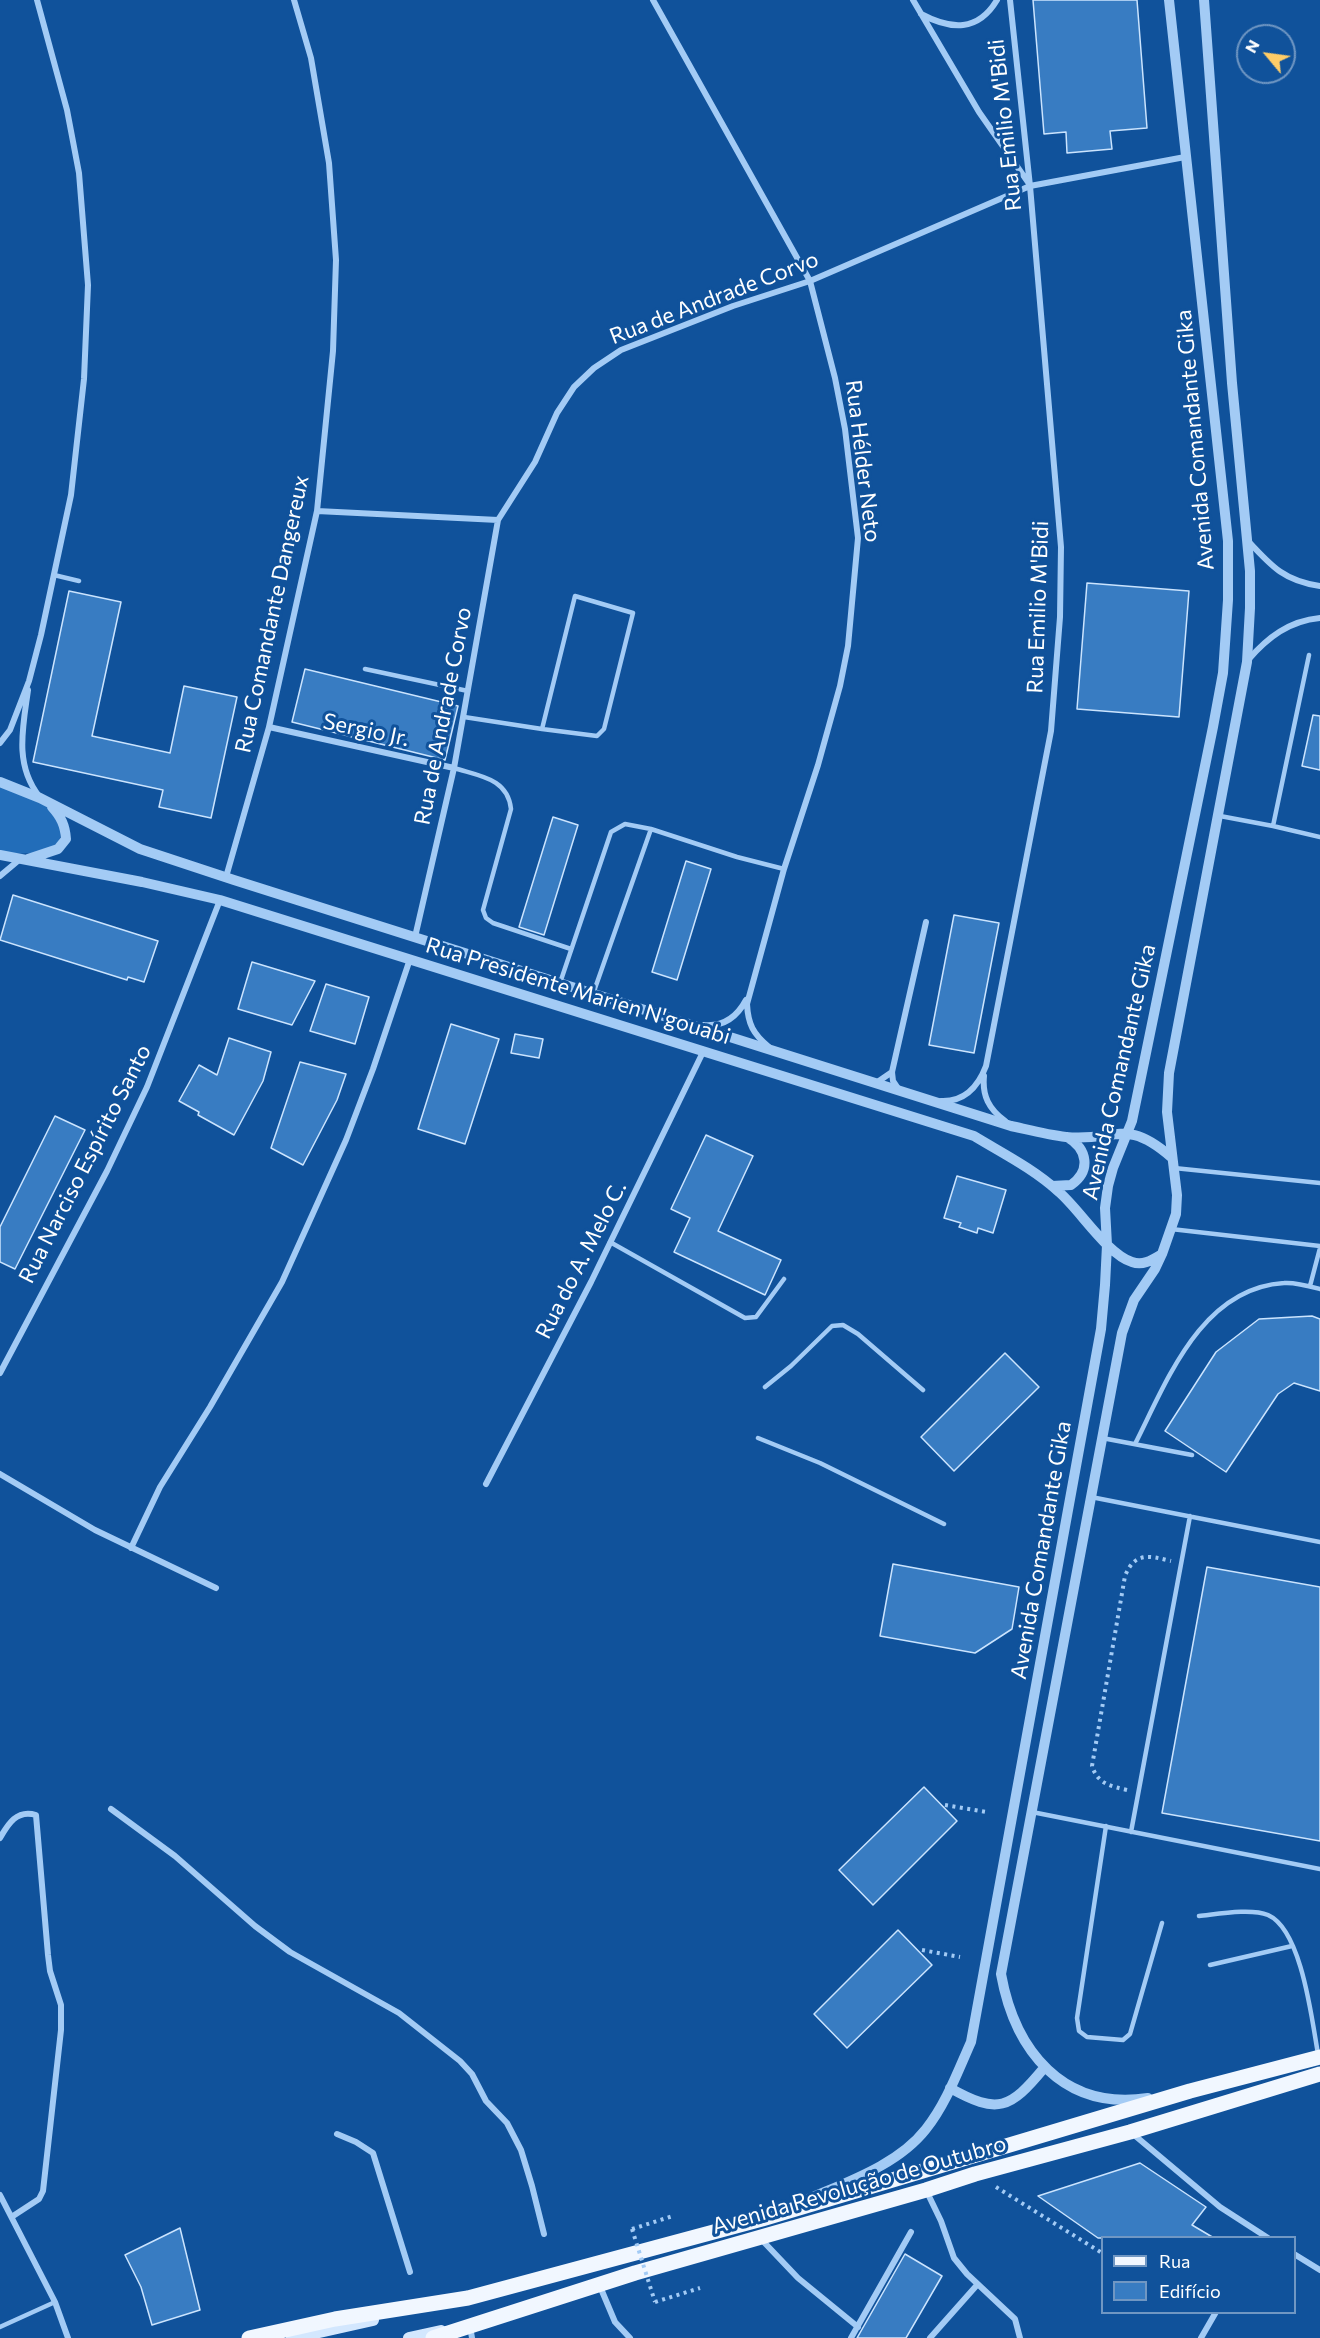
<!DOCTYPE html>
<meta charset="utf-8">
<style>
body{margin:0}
#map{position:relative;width:1320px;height:2338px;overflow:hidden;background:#10529b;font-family:Commissioner,sans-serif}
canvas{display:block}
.legend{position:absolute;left:1101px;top:2236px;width:195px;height:78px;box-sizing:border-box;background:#10529b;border:2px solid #7097c3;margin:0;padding:8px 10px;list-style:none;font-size:18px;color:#fff}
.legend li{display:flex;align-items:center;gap:12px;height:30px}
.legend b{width:30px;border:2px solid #7097c3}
.north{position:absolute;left:1236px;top:24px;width:60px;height:60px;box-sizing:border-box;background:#10529b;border:2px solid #7097c3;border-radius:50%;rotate:299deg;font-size:16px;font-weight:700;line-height:24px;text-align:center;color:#fff}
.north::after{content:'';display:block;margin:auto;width:21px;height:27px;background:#ffcd67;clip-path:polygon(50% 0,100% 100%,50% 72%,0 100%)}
</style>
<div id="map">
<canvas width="1320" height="2338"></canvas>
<ul class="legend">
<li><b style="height:8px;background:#f1f7ff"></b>Rua</li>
<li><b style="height:16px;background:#387cc2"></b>Edifício</li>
</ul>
<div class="north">N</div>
</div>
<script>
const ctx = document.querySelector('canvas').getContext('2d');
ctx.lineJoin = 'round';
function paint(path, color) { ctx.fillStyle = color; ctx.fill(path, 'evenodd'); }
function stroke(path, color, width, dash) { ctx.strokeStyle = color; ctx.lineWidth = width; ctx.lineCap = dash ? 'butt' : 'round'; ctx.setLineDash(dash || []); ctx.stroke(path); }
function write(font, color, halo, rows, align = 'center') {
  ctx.font = font + ' Commissioner,sans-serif'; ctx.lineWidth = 6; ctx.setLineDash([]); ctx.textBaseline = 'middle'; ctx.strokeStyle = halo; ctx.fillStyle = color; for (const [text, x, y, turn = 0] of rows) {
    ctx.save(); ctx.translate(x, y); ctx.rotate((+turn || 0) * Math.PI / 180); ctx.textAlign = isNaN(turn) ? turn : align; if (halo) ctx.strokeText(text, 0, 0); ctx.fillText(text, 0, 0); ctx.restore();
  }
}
const green = new Path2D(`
 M0,785C17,792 41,798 54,812C58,817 59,824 60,830C66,858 17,854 0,852Z`);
const building = new Path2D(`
 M1033,0H1137L1147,128L1110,131L1112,149L1067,153L1066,132L1044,134Z
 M1087,583L1189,591L1179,717L1077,709Z
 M69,591L121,602L92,736L170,753L184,686L237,697L211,818L159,807L163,790L33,762Z
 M305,669L458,706L445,760L292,722Z
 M1313,715L1320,716V770L1302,766Z
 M553,817L578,825L544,935L519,927Z
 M686,861L711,869L677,980L652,972Z
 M13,895L158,941L144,982L128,977L127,980L0,940Z
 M954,915L999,923L974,1053L929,1045Z
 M252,962L315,981L292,1025L238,1009Z
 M326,984L369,997L355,1044L310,1031Z
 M451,1024L499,1039L465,1144L418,1129Z
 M515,1034L543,1039L539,1058L511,1053Z
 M229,1038L271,1052L263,1081L234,1135L198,1115L199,1112L179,1101L199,1065L217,1075Z
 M300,1062L346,1074L337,1100L303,1165L271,1148Z
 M55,1116L85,1130L15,1269L0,1262V1227Z
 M706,1135L753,1156L718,1231L781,1260L765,1295L674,1252L690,1218L671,1209Z
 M957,1176L1006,1190L993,1233L978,1228L977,1233L959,1227L961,1223L944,1218Z
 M1312,1316L1320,1319V1391L1294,1383L1278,1394L1226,1472L1165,1431L1216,1352L1259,1319Z
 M1005,1353L1039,1387L954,1471L921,1437Z
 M893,1564L1019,1587L1012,1629L975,1653L880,1636Z
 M1207,1567L1320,1587V1841L1162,1813Z
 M924,1787L957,1821L873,1905L839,1870Z
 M898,1930L932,1965L847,2048L814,2014Z
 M1140,2163L1206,2207L1192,2225L1214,2238H1098L1038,2196Z
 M180,2228L200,2310L152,2325L141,2287L125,2255Z
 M905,2254L942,2276L906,2338H857Z`);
const path = new Path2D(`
 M1127,1790C1110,1786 1098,1784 1092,1766L1125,1576C1135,1551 1150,1556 1171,1561
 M945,1805L987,1812
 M922,1950L960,1957
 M996,2187L1102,2253
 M632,2229L673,2216
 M655,2302L700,2288`);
const service = new Path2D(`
 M54,575L79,581
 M1309,655L1273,826L1320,837
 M365,669L468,691
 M464,717L542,729L575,596L633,613L604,729L597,736L542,729
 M454,768C479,776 508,778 511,809L483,910L486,918L493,923L571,949
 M1220,816L1273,826
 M651,829L737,857L784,869
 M560,983L611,832L625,824L651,829L593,994
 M1174,1168L1320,1183
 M1171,1229L1320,1246
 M610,1242L745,1318L756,1317L784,1279
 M1310,1286L1320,1248
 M765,1387L791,1366L832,1326L843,1325L858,1334L923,1390
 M758,1438L820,1463L944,1524
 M1102,1438L1192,1455
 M1135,1444C1167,1381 1201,1288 1284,1283C1295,1282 1309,1286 1320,1289
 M1091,1497L1320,1542
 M1032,1812L1320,1869
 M1106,1826L1077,2018L1079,2031L1087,2037L1123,2040L1130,2034L1162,1923
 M1131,1832L1190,1516
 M1199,1916C1218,1914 1251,1908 1268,1915C1302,1930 1312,2021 1318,2054
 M1210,1965L1292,1946
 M0,2327L55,2302`);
const minor = new Path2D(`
 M653,0L810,281L835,378L845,429L858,538L848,646L840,686L818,765L784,869L747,1004C748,1024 753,1034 769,1047
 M913,0L979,112L1030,185
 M921,14C951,30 978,32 997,0
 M317,511L498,520
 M1249,542C1272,567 1285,581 1320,586
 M1248,660C1268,637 1289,621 1320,618
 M28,690C23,727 14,764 39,796
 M269,727L454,768
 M0,743L10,730L29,681L41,635L71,495L84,379L88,285L79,173L67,110L37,0
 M0,876L19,860
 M226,877L269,727L317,511L333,351L336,260L329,163L311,58L294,0
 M415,937L454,768L498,520L535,462L557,413L574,387L594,368L621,350L733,306L810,281L1030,186L1185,157
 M703,1025C723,1027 737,1017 746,1000
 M984,1076C982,1096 989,1109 1005,1121
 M876,1083L892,1072
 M899,1090L893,1081L892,1072L926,922
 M941,1101C965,1102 978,1087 986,1066L1051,731L1060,617L1061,547L1030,186L1010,0
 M0,1373L107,1171L147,1087L220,900
 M0,1474L95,1530L216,1588
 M486,1484L591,1282L704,1050
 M131,1548L160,1487L210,1407L282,1282L346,1140L373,1069L410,959
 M111,1809L175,1856L255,1926L290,1952L399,2013L460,2061L472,2074L486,2101L507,2123L521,2150L532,2186L544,2234
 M0,1838C8,1824 17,1809 36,1815L48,1955L50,1971L61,2005V2030L43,2191L39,2199L13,2216
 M337,2134L356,2142L373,2153L410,2272
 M1133,2134L1220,2207L1268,2238
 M926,2190L941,2221L954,2258L967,2274L1015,2319L1020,2338
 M0,2195L55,2302L68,2338
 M760,2238L798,2278L858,2327
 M1294,2254L1320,2270
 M599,2284L615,2322L630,2338
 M470,2326L472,2338
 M851,2338L911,2232
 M930,2338L977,2285
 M1201,2338L1216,2312`);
const tertiary = new Path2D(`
 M0,782L40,798L140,849L234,880L1011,1126C1029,1130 1048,1135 1066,1137C1116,1142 1125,1117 1171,1157
 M0,855L142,882L220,900L974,1136C1002,1153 1034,1169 1059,1192C1080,1210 1107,1254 1132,1262C1143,1266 1152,1260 1162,1254
 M28,859L58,849L66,839C65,825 61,817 52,807
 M1052,1186L1071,1185C1091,1171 1088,1149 1067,1137
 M950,2088C998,2115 1010,2109 1044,2068
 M1148,2098C1063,2111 1015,2051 1001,1974L1122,1333L1134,1300L1155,1269L1162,1254L1176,1214L1177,1195L1167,1112L1169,1073L1247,662L1250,608V571L1232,383L1204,0
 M806,2200C847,2182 898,2165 926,2129C946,2104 958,2071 971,2042L1101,1329L1105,1285L1107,1245L1105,1208L1108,1186L1113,1168L1132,1121L1213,727L1223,673L1228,600V541L1169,0`);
const secondary = new Path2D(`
 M292,2338L373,2320
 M409,2338L441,2331`);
const primary = new Path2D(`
 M249,2338L335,2319L468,2298L762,2219L1190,2091L1320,2057
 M433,2338L635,2273L926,2190L975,2174L1130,2132L1320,2074`);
const pathBridge = new Path2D(`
 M632,2229L655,2302`);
const streetNames = [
 ["Rua Emilio M'Bidi",1005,125,-96],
 ["Rua de Andrade Corvo",714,298,-21],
 ["Avenida Comandante Gika",1195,440,-95],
 ["Rua Hélder Neto",863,461,83],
 ["Rua Emilio M'Bidi",1038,607,-88],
 ["Rua Comandante Dangereux",272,614,-78],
 ["Rua de Andrade Corvo",443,716,-79],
 ["Sergio Jr.",366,730,12],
 ["Rua Presidente Marien N'gouabi",578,991,17],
 ["Avenida Comandante Gika",1119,1072,-77],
 ["Rua Narciso Espírito Santo",85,1164,-63],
 ["Rua do A. Melo C.",581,1260,-63],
 ["Avenida Comandante Gika",1041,1550,-80],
 ["Avenida Revolução de Outubro",859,2185,-16]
];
paint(green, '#226db9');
paint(building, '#387cc2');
stroke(building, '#cbe4fe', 1.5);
stroke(path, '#a3cbf5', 4, [3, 4.5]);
stroke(service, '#a3cbf5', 4.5);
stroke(minor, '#a3cbf5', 6);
stroke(tertiary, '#a3cbf5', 10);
stroke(secondary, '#d3e7fe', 12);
stroke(primary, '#f1f7ff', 15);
stroke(pathBridge, '#a3cbf5', 4, [3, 4.5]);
write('22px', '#fff', '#10529b', streetNames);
</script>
